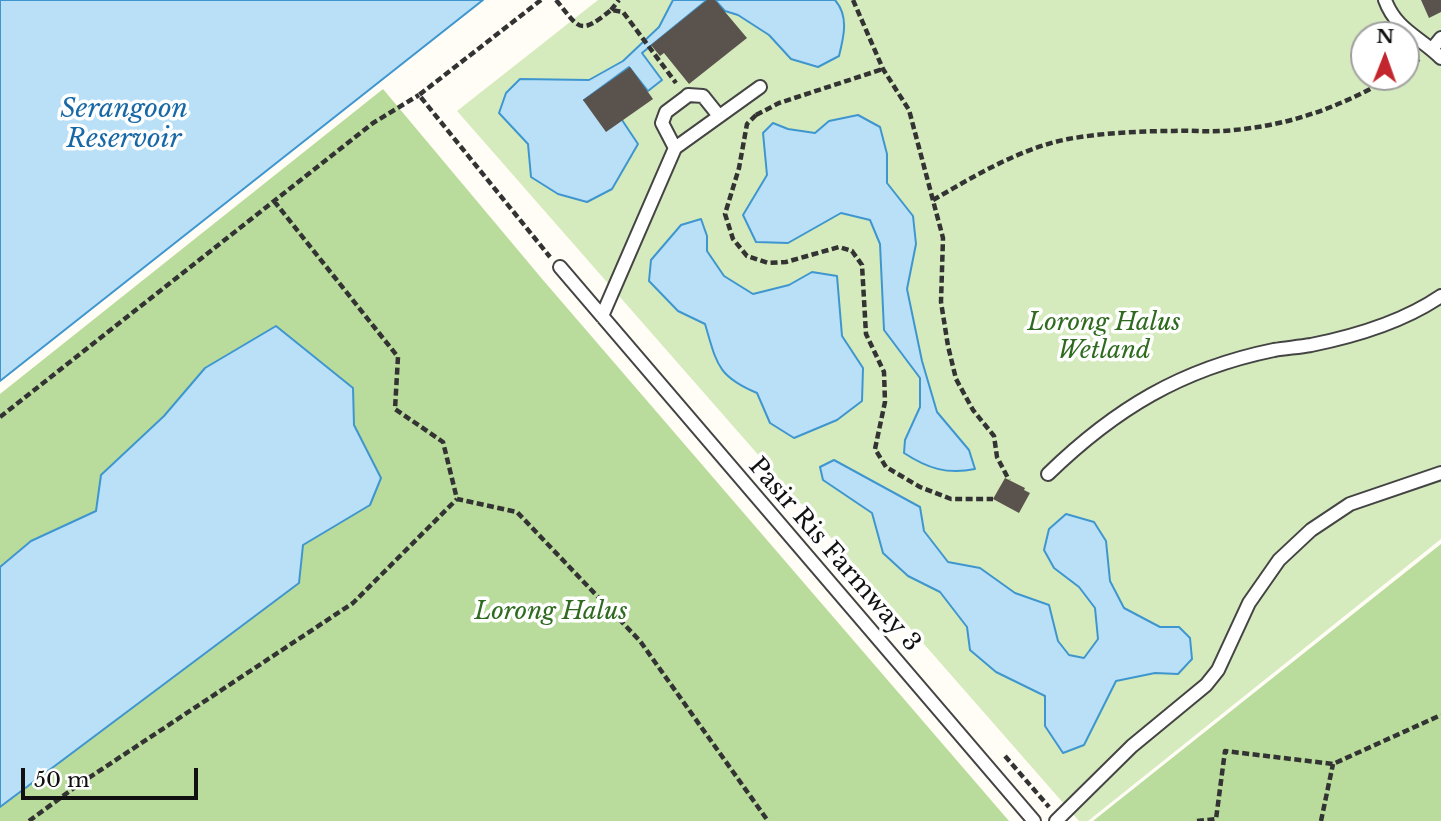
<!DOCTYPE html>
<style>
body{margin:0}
#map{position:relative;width:1441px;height:821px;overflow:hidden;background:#fffdf5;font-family:"Libre Baskerville",serif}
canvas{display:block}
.north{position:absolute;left:1350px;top:21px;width:70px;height:70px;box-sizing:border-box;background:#fff;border:2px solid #a0a0a0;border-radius:50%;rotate:1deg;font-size:19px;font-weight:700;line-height:28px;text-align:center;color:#111}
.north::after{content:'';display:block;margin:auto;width:24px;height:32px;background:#c4262e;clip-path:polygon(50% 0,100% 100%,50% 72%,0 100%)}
.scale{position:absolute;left:21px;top:768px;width:177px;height:32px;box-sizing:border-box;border:4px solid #111;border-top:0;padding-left:9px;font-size:21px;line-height:24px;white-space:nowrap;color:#111;-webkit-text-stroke:5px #fff;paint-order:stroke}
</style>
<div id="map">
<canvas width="1441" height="821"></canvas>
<div class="north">N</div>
<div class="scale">50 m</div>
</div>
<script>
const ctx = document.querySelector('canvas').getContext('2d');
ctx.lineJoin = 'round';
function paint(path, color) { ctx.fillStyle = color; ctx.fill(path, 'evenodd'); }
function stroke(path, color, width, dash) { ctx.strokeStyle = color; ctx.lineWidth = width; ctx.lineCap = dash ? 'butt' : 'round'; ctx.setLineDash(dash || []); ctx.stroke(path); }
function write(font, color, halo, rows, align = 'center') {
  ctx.font = font + ' "Libre Baskerville",serif'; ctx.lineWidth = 7; ctx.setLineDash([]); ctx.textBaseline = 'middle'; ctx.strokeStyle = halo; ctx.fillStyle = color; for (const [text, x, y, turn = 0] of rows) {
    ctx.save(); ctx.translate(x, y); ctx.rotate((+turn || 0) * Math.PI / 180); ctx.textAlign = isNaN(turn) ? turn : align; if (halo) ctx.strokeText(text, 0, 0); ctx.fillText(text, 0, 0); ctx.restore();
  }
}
const green = new Path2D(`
 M598,0H1441V539L1088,821H1079L457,111ZM1364,35H1406V77H1364Z`);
const forest = new Path2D(`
 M383,89L543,280L1009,821H0V807L303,545L370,504L381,478L354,425L353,388L205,368L164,416L101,475L96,511L31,541L0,567V394Z
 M1441,544V821H1093Z`);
const water = new Path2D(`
 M0,0H483L0,381Z
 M673,0H707L642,53L662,80L648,91L629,67L584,100L622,120L638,144L612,189L587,202L558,194L531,177L528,144L499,113L506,93L520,79L589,80L623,61L659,27Z
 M715,0H835C849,16 844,36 839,56L818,67L791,59L769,35L738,15L725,11Z
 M858,115L880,127L887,154V183L913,216L916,244L907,289L922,361L937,412L969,450L975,469C947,475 927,468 904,453L905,440L920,407V378L884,330L880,244L870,220L841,213L788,243L756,242L743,215L767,175L763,133L773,123L788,129L815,133L829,121Z
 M701,219L707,236V251L724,276L753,294L789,285L812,272L837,276L842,336L863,368L862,401L837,420L794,438L770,423L757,393C717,376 717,364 705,324L678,311L649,281L651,260L681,225Z
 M276,326L353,388L354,425L381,478L370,505L303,545L299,583L0,807V567L31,541L96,511L101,475L164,416L205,368Z
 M834,460L920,507L924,531L948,562L980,568L1015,593L1049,605L1058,641L1069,655L1084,658L1098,639L1095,608L1079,587L1054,568L1044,550L1049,529L1066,514L1094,522L1106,541L1110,581L1124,608L1160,627H1179L1190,638L1192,659L1178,674L1155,673L1116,681L1084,745L1063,753L1045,726V696L996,672L970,650L967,627L940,592L908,576L883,553L872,513L823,480L820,467Z`);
const building = new Path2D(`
 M707,0H715L747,38L689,84L664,53L660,56L651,45Z
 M1421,0H1441V12L1429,18Z
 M630,67L653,99L606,132L583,100Z
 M1005,478L1025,488L1024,490L1030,493L1019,513L993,499Z`);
const path = new Path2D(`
 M541,0L419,95L550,257
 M556,0C580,29 579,36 611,10L623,12L676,83
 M853,0L883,69L909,110L943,238L941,302L948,346L956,379L973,410L994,436L997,457L1009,480
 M611,10L619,0
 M1406,69L1419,59
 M756,115L747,124L739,168L725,214L733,239L747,256L768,263L786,262L839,247L852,251L862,265L866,334L884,372L885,402L875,449L886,467L920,487L951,499H993
 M756,115L779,103L883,69
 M933,200C976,175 1019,149 1068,139C1102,133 1140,131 1174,131C1190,130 1206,132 1222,131C1285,127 1337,109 1392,77
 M274,201L398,357L395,409L443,442L457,499L517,512L640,641L768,821
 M0,417L373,123L419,95
 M1005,756L1049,807
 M29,821L78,785L353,603L457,499
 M1197,821L1216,819L1225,751L1333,764L1441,715
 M1321,821L1333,764`);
const lane = new Path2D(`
 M1385,0C1396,30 1420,37 1441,58
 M1432,49L1441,38
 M675,148L662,123L666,112L686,97L688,95L703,96L719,116
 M560,267L1034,821
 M602,316L675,148L760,87
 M1048,474C1115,409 1181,369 1274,350C1287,348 1299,347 1311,345C1356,336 1403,322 1441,296
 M1056,821L1132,746L1206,685L1218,670L1249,603L1279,560L1311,530L1350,504L1441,473`);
const parkNames = [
 ["Lorong Halus",1104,323],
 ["Wetland",1104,351],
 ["Lorong Halus",551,612]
];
const streetNames = [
 ["Pasir Ris Farmway 3",834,555,49]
];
const waterNames = [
 ["Serangoon",124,110],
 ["Reservoir",124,140]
];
paint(green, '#d5ebbd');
paint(forest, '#b9dc9c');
paint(water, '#b9e0f7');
stroke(water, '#3f96cf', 2);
paint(building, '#5a524d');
stroke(lane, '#444', 16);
stroke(path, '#333', 4.5, [7, 3.5]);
stroke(lane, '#fff', 12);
write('italic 24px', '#2f6b1f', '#fff', parkNames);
write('24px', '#111', '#fff', streetNames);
write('italic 26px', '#1768a6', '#fff', waterNames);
</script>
